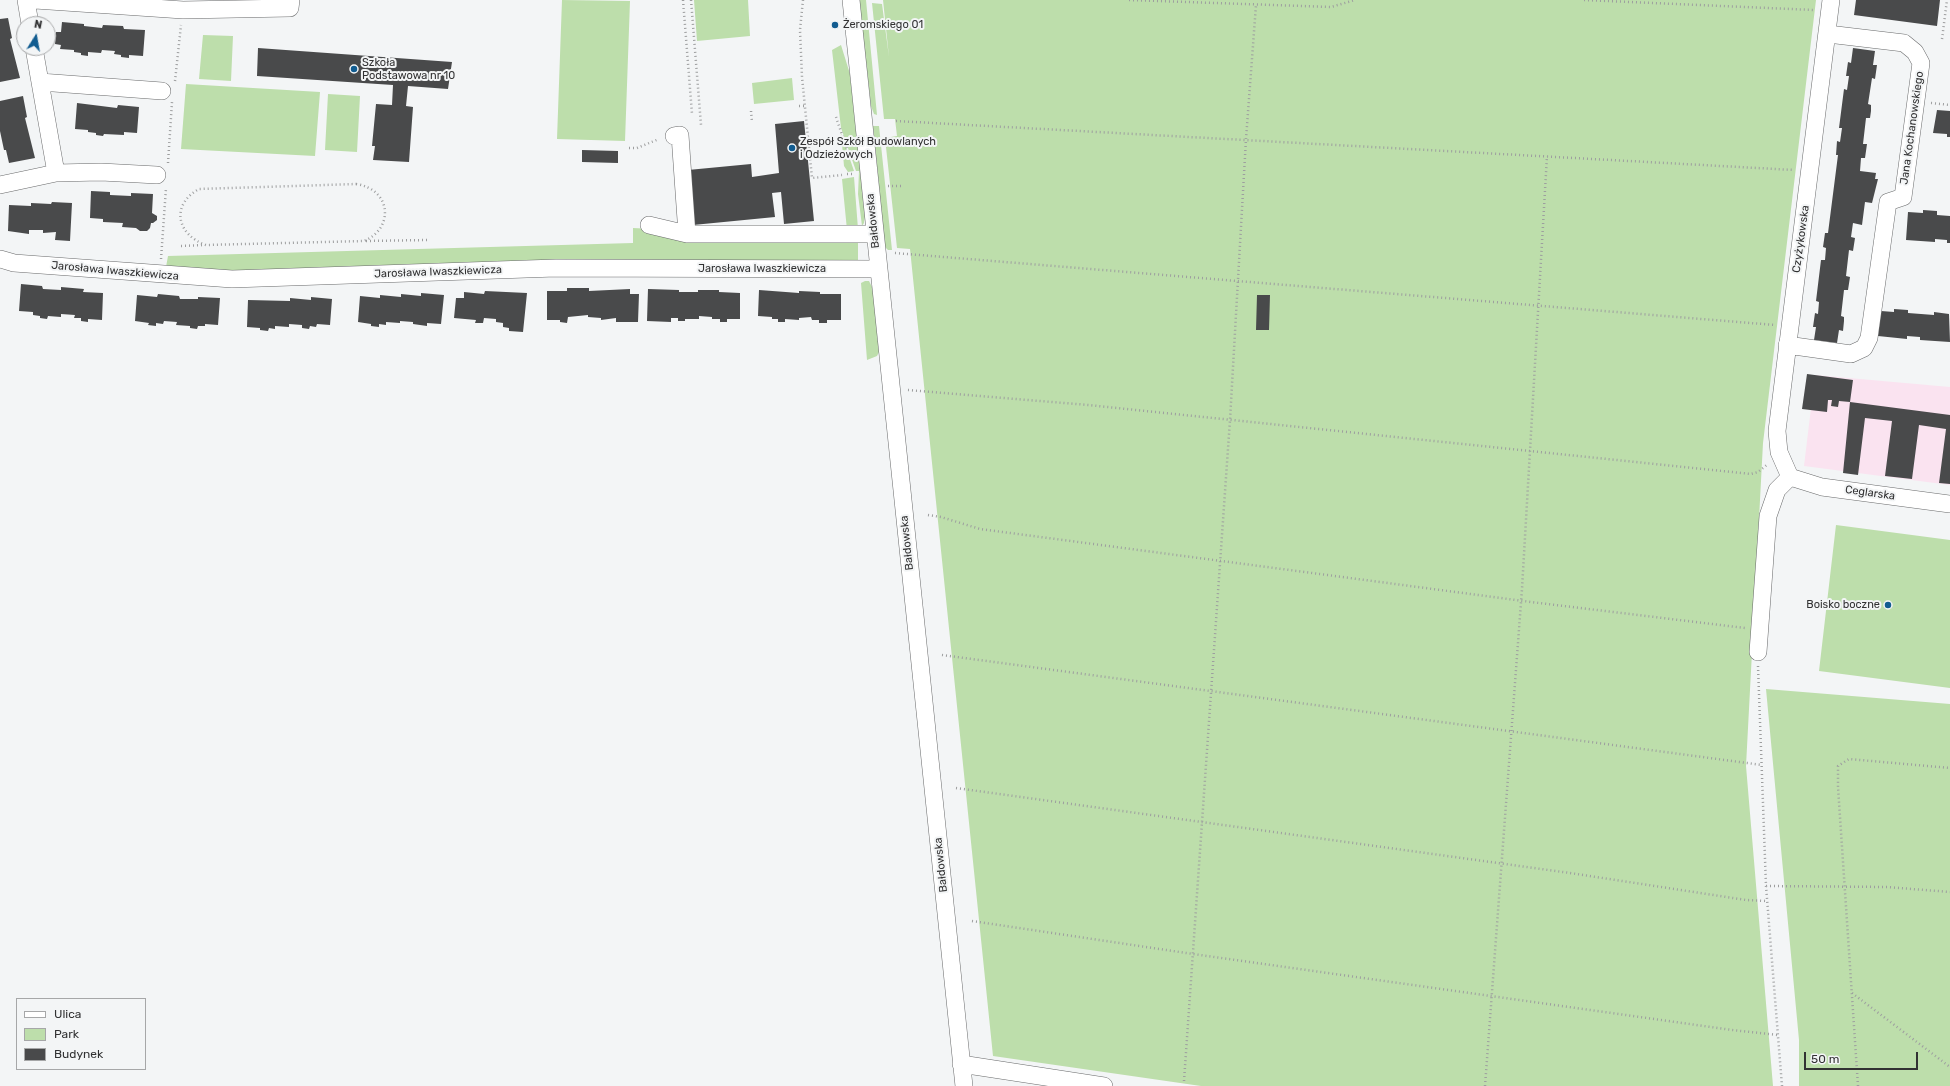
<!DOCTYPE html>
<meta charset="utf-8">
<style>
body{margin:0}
#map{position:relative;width:1950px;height:1086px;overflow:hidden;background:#f3f5f6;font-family:Rubik,sans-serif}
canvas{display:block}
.legend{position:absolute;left:16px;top:998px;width:130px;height:72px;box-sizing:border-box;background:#f3f5f6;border:1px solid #a6a7a8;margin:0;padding:5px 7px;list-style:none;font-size:12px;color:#323233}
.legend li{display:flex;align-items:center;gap:8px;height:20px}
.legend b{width:20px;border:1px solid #a6a7a8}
.north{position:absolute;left:16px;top:16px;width:40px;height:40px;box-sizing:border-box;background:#f3f5f6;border:1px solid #a6a7a8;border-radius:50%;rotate:11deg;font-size:11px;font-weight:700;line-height:16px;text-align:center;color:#323233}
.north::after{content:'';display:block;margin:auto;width:14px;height:18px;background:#115c90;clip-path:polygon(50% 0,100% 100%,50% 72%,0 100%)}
.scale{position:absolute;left:1804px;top:1052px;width:114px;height:18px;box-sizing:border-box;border:2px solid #323233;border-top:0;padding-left:5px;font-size:12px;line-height:14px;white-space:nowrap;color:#323233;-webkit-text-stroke:3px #f3f5f6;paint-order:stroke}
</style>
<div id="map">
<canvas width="1950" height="1086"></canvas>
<ul class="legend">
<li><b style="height:5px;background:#fff"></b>Ulica</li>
<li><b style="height:11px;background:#bddeab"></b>Park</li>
<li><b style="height:11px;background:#494a4b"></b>Budynek</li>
</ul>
<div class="north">N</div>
<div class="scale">50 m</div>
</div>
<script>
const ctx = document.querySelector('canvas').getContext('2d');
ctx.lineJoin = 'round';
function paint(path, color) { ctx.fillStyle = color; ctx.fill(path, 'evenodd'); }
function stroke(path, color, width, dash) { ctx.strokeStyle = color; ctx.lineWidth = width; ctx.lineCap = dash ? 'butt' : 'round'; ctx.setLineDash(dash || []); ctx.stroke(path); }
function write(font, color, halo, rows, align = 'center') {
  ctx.font = font + ' Rubik,sans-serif'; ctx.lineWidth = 4; ctx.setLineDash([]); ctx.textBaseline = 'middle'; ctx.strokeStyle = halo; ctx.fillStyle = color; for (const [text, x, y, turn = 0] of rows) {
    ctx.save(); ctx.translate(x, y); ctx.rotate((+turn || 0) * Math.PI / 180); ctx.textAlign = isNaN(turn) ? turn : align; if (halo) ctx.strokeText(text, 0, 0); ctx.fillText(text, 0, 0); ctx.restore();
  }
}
const industrial = new Path2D(`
 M1815,375L1950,387V485L1804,466Z`);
const green = new Path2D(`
 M562,0L630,1L625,141L557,139Z
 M694,0H748L750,36L697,41Z
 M859,0H866L877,115L874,114L871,106Z
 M883,0H1816L1763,443L1746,766L1773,1086H1201L993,1056L910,249L897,248L885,138L897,136L895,119H884L872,3L882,4L889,57Z
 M203,35L233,36L231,81L199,79Z
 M841,45L850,74L865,216L864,223L862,226L858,194L859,171H856L841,128L832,50Z
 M792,78L794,100L754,104L752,83Z
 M186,84L320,92L315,156L181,149Z
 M328,94L360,96L357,152L325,150Z
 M873,126H879L892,250H888L885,247Z
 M841,133L854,171L848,172L844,166Z
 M854,177L858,229L847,230L842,179Z
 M633,228L858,239V261L262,273L166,267L168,256L633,243Z
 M865,281H869L873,289L879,352L877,356L867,360L861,283Z
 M1836,525L1950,540V688L1819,671Z
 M1766,689L1950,704V1086H1799V1040Z`);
const building = new Path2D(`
 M1856,0H1940L1937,26L1854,15Z
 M8,18L12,38L10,39L20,78L0,82V19Z
 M62,22L84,24V26L102,28L103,25L123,26L124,29L145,30L143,56L129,55V58L121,57V55L114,54L115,51L102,50L101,53L88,52V56L81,55V53L74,52V50L60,49L61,45L55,44L56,32H61Z
 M258,48L452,62L448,89L408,86L406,106L413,107L409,162L373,160L375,146H372L376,104L392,105L393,85L257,76Z
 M1853,48L1875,51L1873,65H1877L1875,79L1872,78L1868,104L1871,105V111L1870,118H1866L1863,144H1867L1865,158H1861L1860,171L1876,173L1875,179H1878L1872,203L1865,202L1862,225L1853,223L1851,237L1855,238L1853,251L1849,250L1846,276L1850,277L1848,290H1844L1841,316L1844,317V321L1843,331L1839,330L1837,343L1814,340L1816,327H1813L1815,313L1818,314L1819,302L1816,301L1821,260H1825L1826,248L1823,247L1825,233H1828L1838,155H1836L1837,141L1840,142L1842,128H1839L1844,89L1847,90L1849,76H1846L1848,62L1851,63Z
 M23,96L27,117L25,118L35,158L9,163L6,150H4L0,131V101Z
 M77,103L117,108L118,105L139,107L137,133L124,132V135L104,134L103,136L96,135V133L88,132V130L75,129Z
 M1937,110L1950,111V137H1947V134L1933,133Z
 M804,121L814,221L784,224L781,192L772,193L775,217L693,225L688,170L751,164L752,177L779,173L775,124Z
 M582,150L618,151V163L582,162Z
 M91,191L110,192V195L131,196V193L153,194L152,213L157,216V220L153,223H151L150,228L147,231H140L136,228L122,227L123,223L103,222V219L90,218Z
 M52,202L72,203L70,241L55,240L56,232L43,233V230H29V234L8,231L9,205L31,206V203L51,204Z
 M1923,210L1937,211V215L1950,216V243H1947V240L1935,239V242L1906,240L1908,212L1923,213Z
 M21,284L42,286L43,289L61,290V287L84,289L83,292L103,293L102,320L88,319V322L81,321V318H74L75,315L61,314V317L48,316L47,319L40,318V316L33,315V312L19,311Z
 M567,288H589V291L630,289V294H639L638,322H616V318L601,320V318L588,317V315L568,317L567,323L560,322V320H547V291H567Z
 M648,289L679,290V292H698V290H719V292L740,293V319H727V322H720V319H712V317L699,316V319H685V321H678V318H671V322L647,321Z
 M759,290L799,293V291L820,292V294H841V320H827V323H819V320H812L811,317L799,318V320L785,319V322H778V319H772V317L758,316Z
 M485,291L527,293L523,332L509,331V328L503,327V323L496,322V319L484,318L483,323H475L476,320L454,318L456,298H464V292L484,294Z
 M421,293L444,295L441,324L427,323V326L413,324V322L400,321V323L386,322V325L379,324V327L371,326V324L358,322L360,296L380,298V295L401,297V294L421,296Z
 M158,294L179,296L180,299H198V297L220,298L218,325L205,324V326H198L197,329L190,328V326L176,325L177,322L164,321L163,324L156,323V326L148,325L149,323L135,321L137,295L157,297Z
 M1257,295H1270L1269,330H1256Z
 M311,297L332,299L330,325L317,324L316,327L310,326L309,329L302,328V325L289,324V327L275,326V329L269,328L268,331L260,330V328L247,327L248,300L290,301V298L311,300Z
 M1894,309L1908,310V313L1934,315V312L1949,314L1950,342L1920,340V337L1907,336V339L1878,336L1881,311L1894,312Z
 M1807,374L1853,380L1850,402L1839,401L1838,407L1831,406L1832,400H1828L1827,412L1802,409Z
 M1850,402L1950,415V484L1939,483L1946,429L1919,425L1912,479L1885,476L1892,421L1865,418L1858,475L1843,473Z`);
const path = new Path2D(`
 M683,0L692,114
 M691,0L701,125
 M803,0L800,30L802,77L812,178L842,175
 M1129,0L1331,7L1355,0
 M1584,0L1814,10
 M1942,39L1947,0
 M175,81L181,25
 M1931,103L1950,105
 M799,106H804
 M751,111L752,122
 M836,117L850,158
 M896,121L1794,170
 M629,148H637L659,139
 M168,163L172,102
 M847,174H855
 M356,184C391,189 395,228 364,241L206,245C177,235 170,205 199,189Z
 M888,186H903
 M366,241L428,240
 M181,246L204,245
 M895,253L1775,325
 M161,259L166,188
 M908,390L1088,405L1751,474L1758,472L1768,464
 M928,515L941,517L980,529L1531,602L1745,628
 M942,655L1762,765
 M1758,666L1766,886L1782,1086
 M956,788L1570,873L1746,900L1767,901
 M1766,886L1887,887L1950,892
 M972,921L1193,954L1732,1030L1778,1035
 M1852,993L1950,1067
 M1184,1081L1230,420L1246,139L1256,5
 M1485,1086L1522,589L1547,156
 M1858,1086L1838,787V766L1849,759L1950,768`);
const minor = new Path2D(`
 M26,0L30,24
 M35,0L183,10L290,8L291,0
 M851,0L964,1086
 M40,82L162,91
 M674,136L680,135L687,234H875
 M56,173L101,172L157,175
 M0,185L56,173L34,48
 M649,225L687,234
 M0,259L14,263L232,279L556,268L878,269
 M1787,345L1851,354L1864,348L1869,338L1888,202L1903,197L1921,63L1915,52L1904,43L1828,34
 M1790,477L1779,452L1777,431L1831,0
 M1790,477L1822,487L1950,504
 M1758,652L1768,516L1777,490L1790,477
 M961,1064L1104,1086`);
const markers = [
 [835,25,4,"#115c90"],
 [354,69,4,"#115c90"],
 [792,148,4,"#115c90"],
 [1888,605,4,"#115c90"]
];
const poiNames = [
 ["Żeromskiego 01",843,25],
 ["Szkoła",362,63],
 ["Podstawowa nr 10",362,76],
 ["Zespół Szkół Budowlanych",800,142],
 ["i Odzieżowych",800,155],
 ["Boisko boczne",1880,605,"right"]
];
const streetNames = [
 ["Jana Kochanowskiego",1912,128,-82],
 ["Bałdowska",873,221,-96],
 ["Czyżykowska",1801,239,-82],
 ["Jarosława Iwaszkiewicza",762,269],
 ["Jarosława Iwaszkiewicza",115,271,5],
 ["Jarosława Iwaszkiewicza",438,272,-2],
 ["Ceglarska",1870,493,8],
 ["Bałdowska",907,543,-96],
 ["Bałdowska",941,865,-96]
];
paint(industrial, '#fae3f0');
paint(green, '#bddeab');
paint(building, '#494a4b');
stroke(minor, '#696a6b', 18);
stroke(path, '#9d9e9f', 2.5, [1, 3]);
stroke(minor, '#fff', 17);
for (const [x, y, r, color] of markers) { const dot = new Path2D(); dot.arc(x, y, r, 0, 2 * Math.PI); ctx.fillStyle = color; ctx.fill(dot); stroke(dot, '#f3f5f6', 1.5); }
write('11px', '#323233', '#f3f5f6', poiNames, 'left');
write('11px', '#323233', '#f3f5f6', streetNames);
</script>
